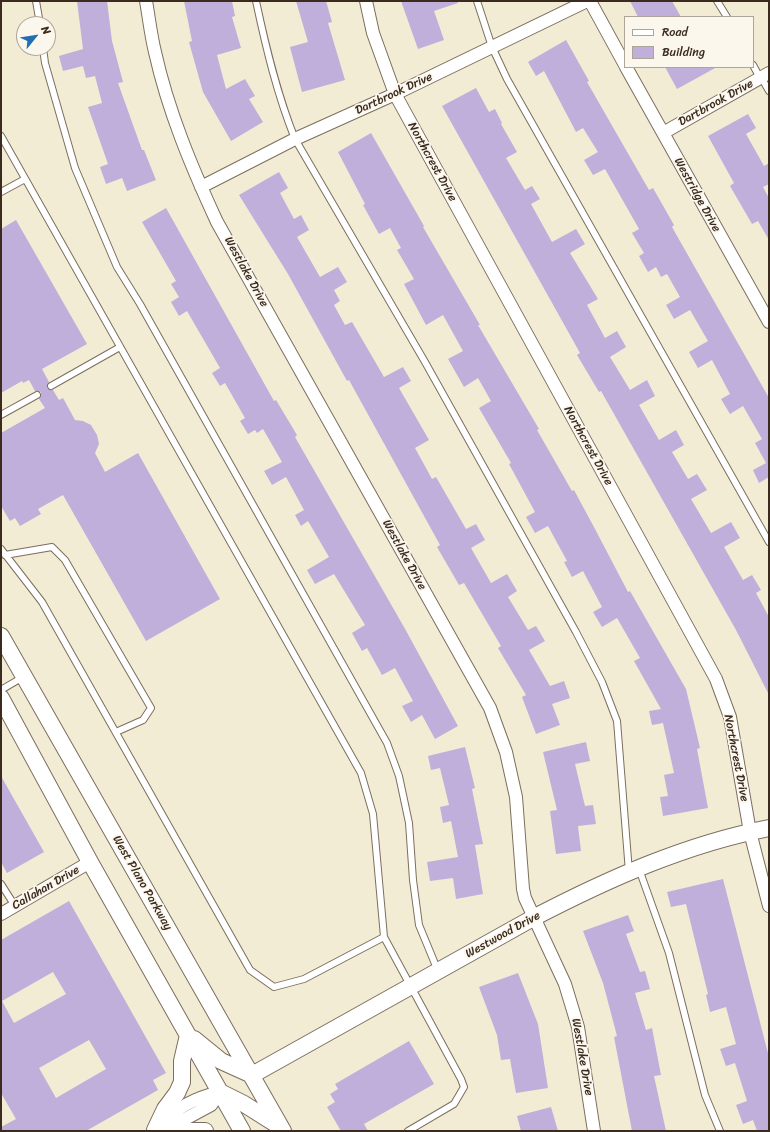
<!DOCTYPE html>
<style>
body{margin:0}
#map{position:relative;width:770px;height:1132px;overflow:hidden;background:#f2ecd5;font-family:Sriracha,sans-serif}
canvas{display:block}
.frame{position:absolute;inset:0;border:2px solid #3b2a1e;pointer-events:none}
.legend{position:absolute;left:624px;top:16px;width:130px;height:52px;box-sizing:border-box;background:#fbf7ec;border:1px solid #aea59a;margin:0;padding:5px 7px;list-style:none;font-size:12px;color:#3b2a1e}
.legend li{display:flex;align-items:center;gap:8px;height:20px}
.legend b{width:20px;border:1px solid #aea59a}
.north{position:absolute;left:16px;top:16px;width:40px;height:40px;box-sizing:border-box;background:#fbf7ec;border:1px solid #aea59a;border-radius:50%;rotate:60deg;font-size:11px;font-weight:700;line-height:16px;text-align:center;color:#3b2a1e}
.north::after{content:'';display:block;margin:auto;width:14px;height:18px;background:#1f6fb2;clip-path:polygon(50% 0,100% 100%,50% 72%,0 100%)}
</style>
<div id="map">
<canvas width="770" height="1132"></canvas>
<div class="frame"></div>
<ul class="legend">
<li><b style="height:5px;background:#fff"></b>Road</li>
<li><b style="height:11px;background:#c0afdb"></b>Building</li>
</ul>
<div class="north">N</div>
</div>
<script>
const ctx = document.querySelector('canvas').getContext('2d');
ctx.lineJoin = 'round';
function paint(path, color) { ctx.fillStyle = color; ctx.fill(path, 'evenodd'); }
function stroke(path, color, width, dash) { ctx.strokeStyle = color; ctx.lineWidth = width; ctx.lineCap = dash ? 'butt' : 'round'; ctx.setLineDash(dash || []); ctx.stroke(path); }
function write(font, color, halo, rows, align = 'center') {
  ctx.font = font + ' Sriracha,sans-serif'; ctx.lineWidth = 3.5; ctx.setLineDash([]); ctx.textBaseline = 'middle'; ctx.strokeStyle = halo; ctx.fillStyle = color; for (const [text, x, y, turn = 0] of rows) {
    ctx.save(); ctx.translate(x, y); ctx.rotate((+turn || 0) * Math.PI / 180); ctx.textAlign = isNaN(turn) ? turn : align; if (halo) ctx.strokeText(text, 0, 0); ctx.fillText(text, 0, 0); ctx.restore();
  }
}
const building = new Path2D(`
 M77,1H107L112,41L123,82L118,83L142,150H144L156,180L127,191L122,178L106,184L100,167L108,164L88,107L102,103L95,76L86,78L83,66L63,71L59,56L83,49Z
 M184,1H232L235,16L232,17L241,48L217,55L226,89L245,79L255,96L249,99L263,122L231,141L203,92L189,42L192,41Z
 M296,1H326L332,22L328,23L345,80L302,92L290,47L308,42Z
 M401,1H458V3L434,11L444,40L418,49Z
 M630,1H672L681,17H638Z
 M566,40L589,81L587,82L649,190L653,188L674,225L672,227L769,398V477L759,483L753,470L766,463L755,443L762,439L743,406L730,414L721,399L730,394L712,360L698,368L689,352L708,341L690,310L674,319L666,305L680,297L667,274L661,277L656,267L648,272L639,256L644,253L632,233L639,229L605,169L593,175L584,160L598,152L583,128L576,132L544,71L536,76L528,62Z
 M665,67H717L677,89Z
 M476,88L489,112L495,109L502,123L501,124L517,152L506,158L525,190L532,186L540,199L531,204L552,242L576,229L585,244L570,253L598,299L587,305L605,338L617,331L626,347L610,357L630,390L647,380L655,396L639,405L659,440L676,430L684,445L672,452L688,479L697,474L707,490L691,499L711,533L731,522L740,538L724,547L743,580L752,575L761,590L756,593L769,617V695L736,630L601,391L599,392L577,355L580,353L442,106Z
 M748,114L756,128L746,134L764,166L769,163V184L763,187L769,198V240L758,221L752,224L730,186L734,183L708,136Z
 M371,133L424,226L423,227L480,325H478L539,429L537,430L572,491L574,490L595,529L628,592L630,591L686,689L700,748L697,749L708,808L663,816L660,797L668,796L664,775L674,773L663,723L652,725L649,711L661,709L634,661L640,658L617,618L602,627L593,612L602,607L583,571L572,577L564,562L567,561L548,526L535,533L526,517L535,512L509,464L511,463L479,408L491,401L478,378L464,387L448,359L463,351L443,315L426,325L404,284L414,279L397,250L401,248L390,228L379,234L363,205L365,204L338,152Z
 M279,172L288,188L280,193L294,219L301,215L309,230L297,237L320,277L338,267L347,282L334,290L340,301L334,305L345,325L352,322L384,377L403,367L411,381L399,388L429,440L415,448L432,479L436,477L466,529L476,524L485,540L471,548L491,583L507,574L517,591L508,597L528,630L536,626L545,641L529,650L550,686L564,681L570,698L552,704L560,725L536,734L522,697L526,695L498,648L501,646L464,583L459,585L437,547L440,545L349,380L347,381L288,274L239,195Z
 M166,208L274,401L276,400L297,435L295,437L404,627L458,726L435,739L422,715L411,722L402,706L413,701L395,668L382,675L367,648L362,651L352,633L365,625L334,574L315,584L307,570L329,557L308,521L301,526L295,515L304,510L286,477L272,485L264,471L282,462L263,429L257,433L255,430L248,434L240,421L245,418L225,383L220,386L212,373L220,368L187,311L179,316L171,302L179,297L171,284L176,281L142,222Z
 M16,220L87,344L42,369L49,382L47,388L53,390L59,400L63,398L75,420L83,421L91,425L97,435L99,444L95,453L105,472L138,453L220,599L146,641L63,495L38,509L41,514L20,526L15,518L10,521L1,506V433L45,408L39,399L41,392L35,391L29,380L23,383L22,381L1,393V229Z
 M586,742L590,761L575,764L585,806L593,805L596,824L578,826L581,851L556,854L550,811L557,810L543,752Z
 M465,747L475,788L472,789L483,844L475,845L483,894L456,899L453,878L430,881L427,862L458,857L451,821L443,823L440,807L449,805L440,768L431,770L428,756Z
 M1,776L44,852L7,873L1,862Z
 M723,879L769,1057V1131H757L753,1120L743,1124L736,1105L747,1101L735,1063L726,1066L720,1049L736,1044L726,1007L710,1012L706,995L708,994L686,904L671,907L667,892Z
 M69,901L166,1073L153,1080L158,1090L86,1131H1V1127L16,1119L1,1093V940ZM53,972L66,994L14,1023L2,1001ZM89,1040L106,1069L56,1098L39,1068Z
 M628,915L634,931L626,934L640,972L645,971L650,989L635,993L646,1030L652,1028L661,1075L654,1076L666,1131H632L614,1037L617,1036L603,983L583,931Z
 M518,973L538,1024L548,1088L516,1093L510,1059L501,1060L497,1035L479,987Z
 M409,1041L434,1084L364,1124L368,1131H341L327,1107L335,1102L330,1094L338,1089L335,1084Z
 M551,1107L558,1131H521L517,1116Z`);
const lane = new Path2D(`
 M36,1L40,24
 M256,1C266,48 277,94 295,139L425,362L576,632L602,682L617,721L629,872
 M477,1L492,47L507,79L769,542
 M717,1L727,17
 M43,48L45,63L75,168L117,267L140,304L387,743L399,776L409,823L413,880L419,925L438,971
 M753,65L760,78
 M761,77L769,91
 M1,136L361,773L373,814L384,937
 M1,192L25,179
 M51,386L120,347
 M1,415L37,395
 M1,549L42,602L250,970L274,987L304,979L384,937L461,1079L464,1087L454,1104L408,1131
 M5,555L52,547L65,560L151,708L143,720L116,732
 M1,690L23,677
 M639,869L669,953L705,1095L720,1131
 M1,884L15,906`);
const street = new Path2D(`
 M146,1C149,18 151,36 155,52C168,111 192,168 217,222L490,708L506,752L516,797L523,889L525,898L565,984L578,1027L594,1131
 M366,1L373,33L395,94L716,679L730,717L750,832L769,906
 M590,1L625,65
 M626,67L769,322
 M663,133L769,73
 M201,187L295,139L395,94L587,1
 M1,914L90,862
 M160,1124C176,1108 198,1097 220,1092
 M156,1129L174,1125L211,1105L220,1092`);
const secondary = new Path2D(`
 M1,636L283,1131
 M1,698L90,862L242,1131
 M194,1039L221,1061L252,1075
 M252,1075L533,918C608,879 686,844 769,828
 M220,1092L244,1104L279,1126
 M165,1131L155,1130L165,1109L177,1093L182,1082V1061L188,1035
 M185,1131H205`);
const streetNames = [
 ["Dartbrook Drive",394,94,-25],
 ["Dartbrook Drive",716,103,-29],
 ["Northcrest Drive",432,162,61],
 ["Westridge Drive",697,195,61],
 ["Westlake Drive",246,272,61],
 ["Northcrest Drive",588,446,61],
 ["Westlake Drive",404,555,61],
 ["Northcrest Drive",736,758,79],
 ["West Plano Parkway",142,883,60],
 ["Callahan Drive",46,888,-30],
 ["Westwood Drive",503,935,-29],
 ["Westlake Drive",582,1057,80]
];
paint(building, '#c0afdb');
stroke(lane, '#7b6e5e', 8);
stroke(street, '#7b6e5e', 14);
stroke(secondary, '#7b6e5e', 18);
stroke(lane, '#fff', 6);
stroke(street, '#fff', 12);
stroke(secondary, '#fff', 16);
write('12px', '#3b2a1e', '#fbf7ec', streetNames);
</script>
